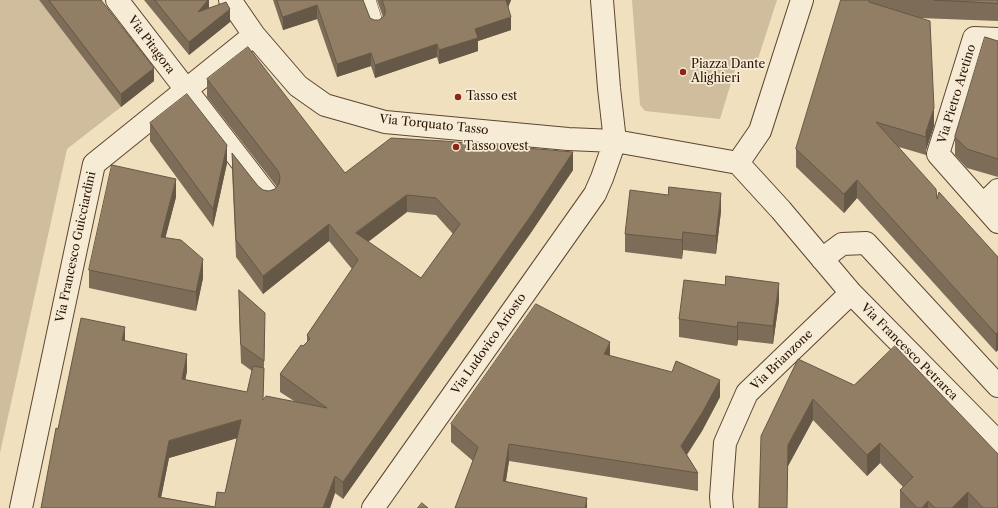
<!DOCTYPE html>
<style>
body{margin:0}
canvas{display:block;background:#f1e0bd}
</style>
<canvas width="998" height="508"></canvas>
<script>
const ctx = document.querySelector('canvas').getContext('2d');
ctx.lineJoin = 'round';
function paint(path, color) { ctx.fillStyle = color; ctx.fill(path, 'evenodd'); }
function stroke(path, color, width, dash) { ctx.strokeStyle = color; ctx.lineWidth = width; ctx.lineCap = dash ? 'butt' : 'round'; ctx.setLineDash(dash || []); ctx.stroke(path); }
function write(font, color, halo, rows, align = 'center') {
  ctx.font = font + ' "Libre Caslon Text",serif'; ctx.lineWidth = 3.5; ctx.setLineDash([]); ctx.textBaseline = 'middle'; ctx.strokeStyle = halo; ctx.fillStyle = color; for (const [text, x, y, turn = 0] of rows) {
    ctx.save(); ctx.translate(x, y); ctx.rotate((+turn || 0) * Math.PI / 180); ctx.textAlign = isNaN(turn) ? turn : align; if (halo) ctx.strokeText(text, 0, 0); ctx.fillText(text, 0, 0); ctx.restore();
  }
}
const green = new Path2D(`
 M0,0H39L121,107L67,149L0,453Z
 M632,0H777L756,65L738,60L720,119L645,111L640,105Z`);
const service = new Path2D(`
 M368,0L376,25`);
const minor = new Path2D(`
 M117,0L268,196
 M230,0L254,35L298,86L325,105L385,122L568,139L615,141L738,163L760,131L802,0
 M998,39L974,38L938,154L998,222
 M738,163L781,210L851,293L998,442
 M983,205L998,190
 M822,259L842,244L866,243L998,386
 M21,508L94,164L254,35
 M373,508L595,194L602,178L615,141L609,88L602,0
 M722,508L721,497L725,443L747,393L851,293`);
const wall = new Path2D(`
 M39,0H101L154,81L121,107Z
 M144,0H209V8L230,22L189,55Z
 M273,0H363L370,18L374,20H379L383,17L377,0H511L508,7L511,30L478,41V51L439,64L437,57L375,78L371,66L337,77L317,19L283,30Z
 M841,0H998V21L919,18L934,126L926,150V155L899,147L937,199L998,257V350L996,352L857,198L844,213L796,167V149Z
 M998,41V177L967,168L955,155V137Z
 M207,79L345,173L573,170L530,234L343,499L335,493L330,508H41L58,429L125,341L187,371L185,380L247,392L252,371L241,363L239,309V290L265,331L263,399L294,401L280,392V374L303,346L307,342V335L352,269L329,241L263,294L236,257L232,170V153L258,186L263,190L269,191L275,189L277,187L207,97ZM407,212L436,215L453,234L421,278L368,242ZM237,438L225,493L215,507L161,497L169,458Z
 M150,123L227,163L213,227L150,141Z
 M176,197L165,238L203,278L196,311L89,288V270Z
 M721,211L716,254L683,250L682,259L625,252V234Z
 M779,301L773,344L738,340L737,346L679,337V319Z
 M610,356L720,397L702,431L687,455L698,473V491L509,461L506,481L587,508H455L473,461L451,442V424Z
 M798,359L998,508H900V490L903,487L880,463L867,476L813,420L788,466L759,508Z`);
const shadedWall = new Path2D(`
 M208,0H209V12H198Z
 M506,0H511L506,13Z
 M317,5V19L283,30V17Z
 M230,9V22L189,55V42Z
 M511,17V30L478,41V51L439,64V50L475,29Z
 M437,44V57L375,78V65Z
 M371,53V66L337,77V64Z
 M154,68V81L121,107V94Z
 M934,108V126L926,150V155V132Z
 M227,145V163L213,227V209Z
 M573,152V170L530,234L343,499V482Z
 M176,179V197L161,255V237Z
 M857,180V198L844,213V194Z
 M721,193V211L716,254V236Z
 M407,195V212L356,251V233Z
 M329,224V241L263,294V276Z
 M683,232V250L682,259V240Z
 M203,259V278L196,311V292Z
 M779,283V301L773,344V326Z
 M738,322V340L737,346V327Z
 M125,327V345L122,340Z
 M998,332V350L996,352V334Z
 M610,342V360L604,354Z
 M187,354V371L182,397V379Z
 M720,380V397L702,431L681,463V446Z
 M813,399V420L788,466L787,508L788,445Z
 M241,420V437L169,458L159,508L158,497L169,441Z
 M880,443V463L867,476V455Z
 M509,444V461L503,498V481Z
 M335,476V493L330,508H323Z
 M968,492V508H952Z
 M587,498V508H585Z
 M928,501V508H922Z`);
const building = new Path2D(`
 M49,0H101L154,68L121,94Z
 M155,0H208L198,12L226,2L230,9L189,42Z
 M277,0H363L370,18L374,20H379L383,17L385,14V9L382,0H506L511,17L475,29L478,38L439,50L437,44L375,65L371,53L337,64L317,5L283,17Z
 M841,0H869V2L930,21L934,108L926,132V137L876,122L936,189L937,199L939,192L998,257V332L996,334L857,180L844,194L796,149Z
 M934,0H998V3Z
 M985,37L998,41V159L967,149L955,137Z
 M248,47L345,173L391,138L444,141L573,152L530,217L343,482L335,476L323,508H41L56,428L58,429L81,318L125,327L122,340L187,354L182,379L247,392L253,366L264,368L263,400L266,396L327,408L280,374L301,345L303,346L310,339L307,335L358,260L329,224L263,276L236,240L232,153L258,186L263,190L269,191L275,189L279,184L280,177L278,171L207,79ZM407,195L436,198L460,224L421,278L356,233ZM241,420L225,493L217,492L215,507L158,497L169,441Z
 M187,94L227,145L213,209L150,123Z
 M112,165L176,179L161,237L181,240L203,259L196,292L89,270Z
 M669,187L721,193L716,236L683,232L682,240L625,234L630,190L668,195Z
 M726,276L779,283L773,326L738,322L737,327L679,319L684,280L725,285Z
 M239,290L265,313L264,361L241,345Z
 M536,304L610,342L604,354L672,372L676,361L720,380L702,413L681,446L698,473L509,444L503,481L587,498L585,508H455L478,447L451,424Z
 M895,346L998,454V508H983L968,492L952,508H935L928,501L922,508H917L900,490L913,477L880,443L867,455L813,399L788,445L787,508H759L761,436L798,359L854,385Z
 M422,503L428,508H418Z`);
const markers = [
 [683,72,4,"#8f2418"],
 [458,97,4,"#8f2418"],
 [456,147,4,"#8f2418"]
];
const streetNames = [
 ["Via Pitagora",151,45,53],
 ["Via Pietro Aretino",957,94,-73],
 ["Via Torquato Tasso",434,125,6],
 ["Via Francesco Guicciardini",76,247,-78],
 ["Via Ludovico Ariosto",489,344,-55],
 ["Via Francesco Petrarca",909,352,45],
 ["Via Brianzone",782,360,-44]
];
const poiNames = [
 ["Piazza Dante",691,65],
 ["Alighieri",691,79],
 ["Tasso est",466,97],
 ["Tasso ovest",464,147]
];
paint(green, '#cfbd9e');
stroke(service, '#5c4633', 16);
stroke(minor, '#5c4633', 24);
stroke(service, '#f6ebd4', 15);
stroke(minor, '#f6ebd4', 22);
paint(wall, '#7d6c57');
paint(shadedWall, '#665847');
paint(building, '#917e65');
stroke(building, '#665847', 1);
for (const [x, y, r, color] of markers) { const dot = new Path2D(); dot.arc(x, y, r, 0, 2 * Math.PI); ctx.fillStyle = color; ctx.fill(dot); stroke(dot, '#f6ebd4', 1.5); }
write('12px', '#2a1305', '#f6ebd4', streetNames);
write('12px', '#2a1305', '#f6ebd4', poiNames, 'left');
</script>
